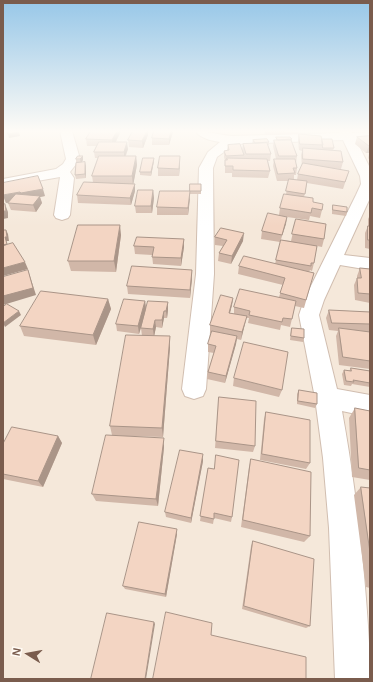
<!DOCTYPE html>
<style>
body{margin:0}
#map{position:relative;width:373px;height:682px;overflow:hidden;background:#fdf6ec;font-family:Helvetica,sans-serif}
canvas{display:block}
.frame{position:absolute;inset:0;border:4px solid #7a5c4d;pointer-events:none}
.north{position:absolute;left:8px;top:634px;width:40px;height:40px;-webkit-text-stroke:3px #fffaf3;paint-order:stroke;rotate:281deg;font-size:11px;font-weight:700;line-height:16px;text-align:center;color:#7a5c4d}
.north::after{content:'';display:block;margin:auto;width:14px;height:18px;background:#7a5c4d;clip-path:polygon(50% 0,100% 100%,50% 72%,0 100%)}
</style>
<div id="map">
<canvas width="373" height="682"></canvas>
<div class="frame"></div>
<div class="north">N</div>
</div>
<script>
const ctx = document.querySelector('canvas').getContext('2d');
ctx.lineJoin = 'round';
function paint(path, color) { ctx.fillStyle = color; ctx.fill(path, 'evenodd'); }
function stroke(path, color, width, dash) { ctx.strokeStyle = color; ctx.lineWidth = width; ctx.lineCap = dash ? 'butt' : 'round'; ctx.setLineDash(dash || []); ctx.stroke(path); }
const residential = new Path2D(`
 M3,131H370V679H3Z`);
const minor = new Path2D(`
 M60,131H72L80,159L70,172L74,178L70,215L68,218L62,220L56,218L54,215L60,177L3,187V179L56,169L63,164L66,159Z
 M195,131C208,131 219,135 232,136L340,133L339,131H351L352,133L370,132V140H356L370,168V198L344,255L370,258V270L340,265L324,300L319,315L337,389L370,395V417L342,411C352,466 359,520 364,575C367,610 370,644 370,679H335L329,528L323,458L315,398L299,315L304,300L356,195L361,184L360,176L343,140L235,144L217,157L213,168L214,274L206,389L203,396L194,399L185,396L182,389L196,274L199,168L208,152L220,142C212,141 200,138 195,131Z`);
const wall = new Path2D(`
 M91,131H121L116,142L128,149L126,156H136L137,165L133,184L135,191L131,205L78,203L77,195L93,182L92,176L98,158H95L94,152L96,146H87L86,139Z
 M133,131H148V135L143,148L129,147L128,140Z
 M264,131H299L298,134L265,135Z
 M366,131H370V135Z
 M173,132L169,145H152V138Z
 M299,134L322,139L334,148L333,150L343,162L341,169L330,168L349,171L343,189L307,183L304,197L313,202L322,210L320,218L310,216L309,220L287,217L280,242L261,239L262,231L279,215L280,208L286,194L289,181H277L273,166L274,159H276L273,146L274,140H276V137L292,139V141L297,156L296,163L297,168L296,175H294V179L297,180L298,174L302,166L301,155L302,151L299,150L298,141Z
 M370,136V161L368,158L369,153H366L355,144L357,137Z
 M253,140L269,142V145H268L271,154L270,161H268L270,171L268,178L232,177V173H225V161L224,157V151L227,150L228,145L242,150L243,144H252Z
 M180,156V163L179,176H158V168Z
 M76,159L83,160L81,162L86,166V178L76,179L75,175L76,162Z
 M154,161L151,176L140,175V172Z
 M190,184H201V194H190Z
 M153,190L154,198L152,213H136L135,206Z
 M190,191L188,215H157V207Z
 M3,196H45L40,197L42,203L36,212L11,210L8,203L9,202L6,203Z
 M333,205L347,212L346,216L332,214V209Z
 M370,215V249L365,248V233L368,226V219Z
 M296,219L324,239L322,247L317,246L314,263L312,271L310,270L309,272L314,273L304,308L295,306L290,327L281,325L280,330L248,323L249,318H246L241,340L237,339L236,344L225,383L207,379L208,372L214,353L208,352V344L212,333H210V325L233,298L232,305L230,313L234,314V307L279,297L283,285L238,274L239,266L275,264L281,240L291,241Z
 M121,235L116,272L71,271L68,261Z
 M215,237L243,241L231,264L218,261L219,253L223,246L215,245Z
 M184,239V247L181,266L153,264L152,255L135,254L134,246Z
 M360,268L370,269V303L355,300L354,285L357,278V276Z
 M192,270V278L190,298L128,294L127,286Z
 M108,299L111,309L96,345L24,336L20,326Z
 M145,301L146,308L168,302V310L167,318H164L162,328L156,327L154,336H170V347L163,437L126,436L164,447L158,506L96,501L92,494L112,435L110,426L142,336L141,328L142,325L139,334L117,331L116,324Z
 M329,310L370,312V369L339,365L336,336L338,331L329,330L326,318Z
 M292,328L304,338L303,342L290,340L291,332Z
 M351,368L370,371V387L352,384L351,386L344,385L342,374L344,370L349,371Z
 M234,378L282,390L279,397L233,386Z
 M299,390L317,404L315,408L297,404V394Z
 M219,397L255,446L253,452L215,448Z
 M355,408L370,411V480L352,477L349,418Z
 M266,412L310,463L306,469L260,460L264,419Z
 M58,436L62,443L43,487L3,479V444Z
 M251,459L310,536L304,542L241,527L249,467Z
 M203,461L191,523L166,517L165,512Z
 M208,468L232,517L231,522L214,518L213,524L200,521Z
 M361,487L370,488V588L366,587L354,495Z
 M177,534L166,597L125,589L123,586Z
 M253,541L310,626L306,628L242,609L251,546Z`);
const shadedWall = new Path2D(`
 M117,131H121L113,147L112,140Z
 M147,131H148V135L143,148L142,141Z
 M171,131H173V132L169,145V139Z
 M19,132L20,136L9,138L8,134Z
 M127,142L128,149L124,159V152Z
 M369,146H370V151L369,153H366Z
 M83,156V160L81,163L80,159Z
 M136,156L137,165L133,186L132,176Z
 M180,156V163L179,176V169Z
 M154,158V161L151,176V172Z
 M85,162L86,166V178L85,174Z
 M135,184V191L131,205L130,198Z
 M43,189L45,196L40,197L42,203L36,212L33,205L23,199L6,203L3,195L20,192Z
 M153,190L154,198L152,213L151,206Z
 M190,191V199L188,215V208Z
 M5,204L8,212V218L3,219V211Z
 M287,217L286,224L280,242L282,235Z
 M120,225L121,235L116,272L114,261Z
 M6,230L8,234L9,241H6L8,248L3,249V245Z
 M244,233L243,241L231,264L232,256Z
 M184,239V247L181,266V258Z
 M25,262L28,269L3,276V268Z
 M28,270L36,295L3,305V296Z
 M192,270V278L190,298V290Z
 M233,298L232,305L228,320L229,313Z
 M108,299L111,309L96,345L93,335Z
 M145,301L146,309L139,334L138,326Z
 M168,302V310L167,318L166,311Z
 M19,311L21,315L5,327L3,323Z
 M164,311V318L162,328V320Z
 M247,316L241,340L242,332Z
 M155,320L156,327L154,337L153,329Z
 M170,336V347L163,437L162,428Z
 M237,336L236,344L225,383L226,376Z
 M58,436L62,443L43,487L38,481Z
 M164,438V447L158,506L156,499Z
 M203,454V461L191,523V518Z
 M177,529V534L166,597L165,594Z
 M154,622L155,624L146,679H145Z`);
const building = new Path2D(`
 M7,131H18L19,132L8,134Z
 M91,131H117L112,140L86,139Z
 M133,131H147L142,141L128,140Z
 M154,131H171L169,139L152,138Z
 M266,131H286L266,132Z
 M299,134L321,136L323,145L300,144Z
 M370,136V146H369L357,137Z
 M276,137H290L292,139L278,140Z
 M267,139L269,142L255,143L253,140Z
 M322,139H332L334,148H323Z
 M274,140H291L297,156H279Z
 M99,142H127L124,152H94Z
 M267,143L271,154H246L243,144Z
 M240,144L244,155L226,156L224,151L229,150L228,145Z
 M303,148L341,151L343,162L303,159Z
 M78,156H83L80,159H76Z
 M99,156H136L132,176H92Z
 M160,156H180L179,169L158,168Z
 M143,158H154L151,172H140Z
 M227,158L267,159L270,171L233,170V166H225V160H227Z
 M274,159H295L297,168H293L295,173L278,174Z
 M85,162V174L75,175L76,163Z
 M303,163L349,171L345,182L298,174Z
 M38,176L43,189L21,193L20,192L3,195V183Z
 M289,179L307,181L305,194L286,191Z
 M84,182L135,184L130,198L77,195Z
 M190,184H201V191H190Z
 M138,190H153L151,206H135Z
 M160,191H190L188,208L157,207Z
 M16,194L40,196L33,205L8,203Z
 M284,194L313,198V202L323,204L322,210L312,208L311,213L280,208Z
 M5,204L6,211H3V205Z
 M333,205L347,207V212L333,210Z
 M268,213L287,217L282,235L262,231Z
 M296,219L326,224L324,239L292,234Z
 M78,225H120L114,261H68Z
 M368,226H370V240H368Z
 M221,228L244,233L232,256L219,253L227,240L215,237Z
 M3,230H6L7,237H5L7,244L3,245Z
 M137,237L184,239L181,258L152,257L154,247L134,246Z
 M281,240L317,246L314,263H311V266L276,260Z
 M13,243L25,262L3,268V246Z
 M244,256L314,273L306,300L280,293L285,278L239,266Z
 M132,266L192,270L190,290L127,286Z
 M360,268L370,269V294L358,293L357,278H361Z
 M28,270L33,288L3,296V277Z
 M240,289L296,301L292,319L283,318L282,322L249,315L250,311L234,307Z
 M41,291L108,299L93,335L20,326Z
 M221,295L233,298L229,313L247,316L242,332L210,325Z
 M124,299L145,301L138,326L116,324Z
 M148,301L168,302L166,311H164L162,320H155L153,329L141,328Z
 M7,304L19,311L3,323V307Z
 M329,310L370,312V324L332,323Z
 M292,328L304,329V338L291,336Z
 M339,328L370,332V361L343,357Z
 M212,331L237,336L226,376L208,372L216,346L208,344Z
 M126,335L170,336L162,428L110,426Z
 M244,342L288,352L282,390L234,378Z
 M351,368L370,371V383L353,380L354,382L346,381L344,370L351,371Z
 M299,390L317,393V404L298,401Z
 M219,397L256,401L255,446L216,441Z
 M355,408L370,411V470L359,468Z
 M266,412L310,420V463L262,454Z
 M12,427L58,436L38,481L3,474V444Z
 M106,435L164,438L156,499L92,494Z
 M180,450L203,454L191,518L165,512Z
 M216,455L239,460L232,517L214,513V519L200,516L208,468L214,469Z
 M251,459L311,472L310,536L243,520Z
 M361,487L370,488V552Z
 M139,522L177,529L165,594L123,586Z
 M253,541L314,559L310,626L244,606Z
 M166,612L212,623L211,635L306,657V679H153Z
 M107,613L154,622L145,679H91Z`);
paint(residential, '#f5e8da');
stroke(minor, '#d1beb0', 2);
paint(minor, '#fff');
paint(wall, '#d1b7a8');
paint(shadedWall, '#aa9588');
paint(building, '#f3d5c3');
stroke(building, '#aa9588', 1);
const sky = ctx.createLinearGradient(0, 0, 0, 226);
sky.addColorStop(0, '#97c7e8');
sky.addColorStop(0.58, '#fefbf6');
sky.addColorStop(1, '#fefbf600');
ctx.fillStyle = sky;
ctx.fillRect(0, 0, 373, 226);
</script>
